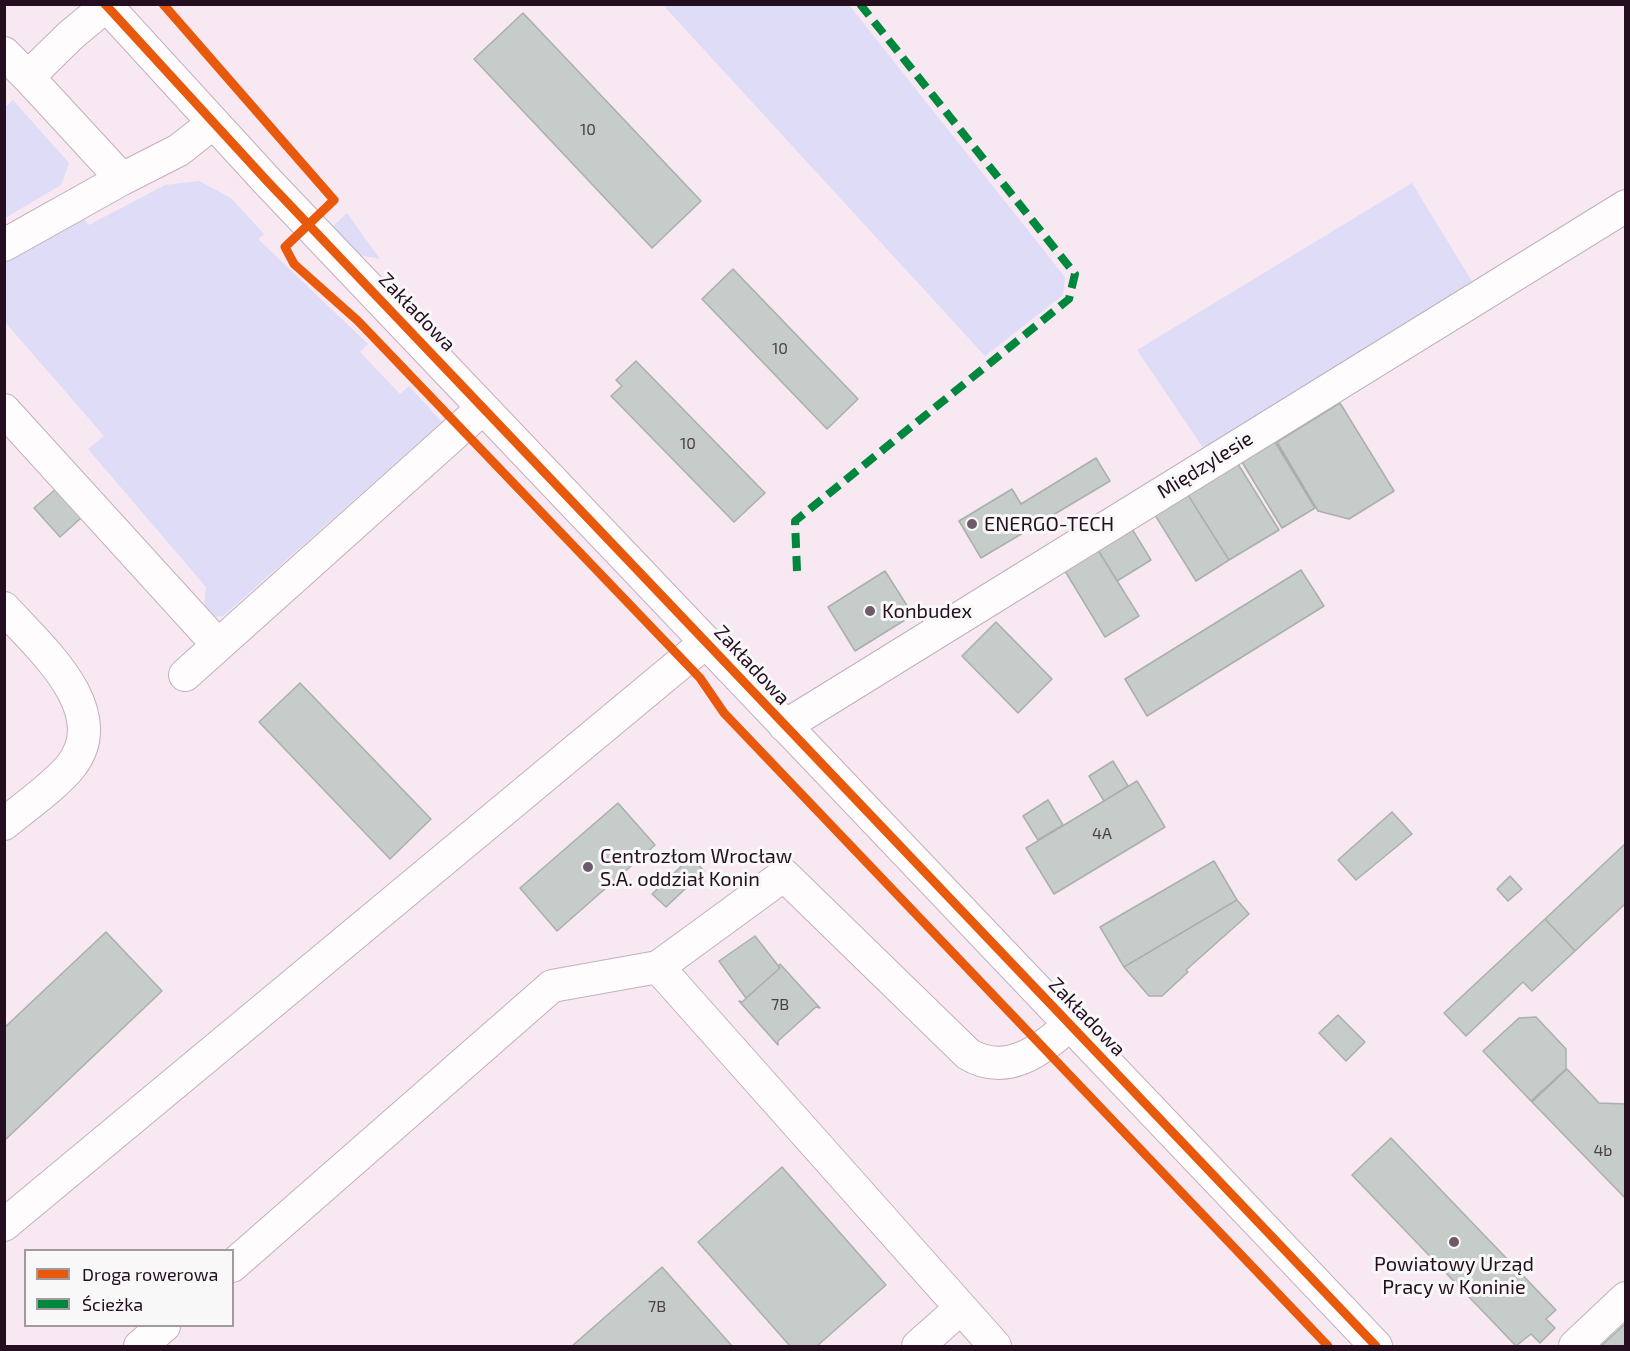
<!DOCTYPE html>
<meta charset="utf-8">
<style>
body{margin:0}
#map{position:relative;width:1630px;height:1351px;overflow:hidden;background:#f7e8f2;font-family:"Exo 2",sans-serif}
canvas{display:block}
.frame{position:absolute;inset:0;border:6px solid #240e1f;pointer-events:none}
.legend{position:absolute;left:24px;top:1249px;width:210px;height:78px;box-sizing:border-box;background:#f8f8f8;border:2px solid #a39aa1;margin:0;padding:8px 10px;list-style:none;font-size:18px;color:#240e1f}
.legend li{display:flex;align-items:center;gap:12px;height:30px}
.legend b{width:30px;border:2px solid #a39aa1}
</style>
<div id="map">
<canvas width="1630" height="1351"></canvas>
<div class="frame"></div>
<ul class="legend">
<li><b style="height:8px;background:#e8590c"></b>Droga rowerowa</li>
<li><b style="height:8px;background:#00873e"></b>Ścieżka</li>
</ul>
</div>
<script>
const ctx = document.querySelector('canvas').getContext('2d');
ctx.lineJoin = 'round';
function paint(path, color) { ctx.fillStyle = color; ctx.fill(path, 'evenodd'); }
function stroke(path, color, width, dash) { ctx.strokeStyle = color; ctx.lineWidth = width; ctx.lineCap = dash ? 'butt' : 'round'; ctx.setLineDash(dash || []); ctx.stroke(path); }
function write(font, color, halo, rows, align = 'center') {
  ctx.font = font + ' "Exo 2",sans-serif'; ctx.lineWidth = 6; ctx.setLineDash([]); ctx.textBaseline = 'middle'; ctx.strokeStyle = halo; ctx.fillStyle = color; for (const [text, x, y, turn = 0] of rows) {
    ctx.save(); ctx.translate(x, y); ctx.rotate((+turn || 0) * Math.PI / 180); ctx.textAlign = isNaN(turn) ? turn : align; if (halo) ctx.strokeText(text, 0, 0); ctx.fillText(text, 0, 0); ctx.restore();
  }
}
const green = new Path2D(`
 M663,5H849L1065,277L1063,295L985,356Z
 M13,100L69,163L61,185L5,218V107Z
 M199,181L231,198L264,234L258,239L368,344L360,352L400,394L409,386L442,422L223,616L213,617L204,609L206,587L88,449L104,436L5,322L4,263L83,217L89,225L165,185Z
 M1412,183L1476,288L1208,455L1137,350Z
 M347,213L380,259L360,255L332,227Z`);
const building = new Path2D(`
 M523,13L701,201L652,248L474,59Z
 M733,269L858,399L827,429L702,299Z
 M636,361L765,493L734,522L611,396L622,386L616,380Z
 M1340,403L1394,491L1349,519L1318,511L1277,442Z
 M1275,442L1315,508L1282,528L1242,462Z
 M1096,458L1110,481L981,558L959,521L1012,489L1021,504Z
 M1238,464L1279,530L1229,560L1188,495Z
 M56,489L81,518L60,537L34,508Z
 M1188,495L1229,560L1196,581L1155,515Z
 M1132,529L1151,560L1117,581L1098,550Z
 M1098,550L1139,616L1105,637L1065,571Z
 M1301,570L1324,606L1147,716L1125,679Z
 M885,571L913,615L855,651L828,607Z
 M996,622L1052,679L1018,713L962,656Z
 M300,683L431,819L390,859L259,722Z
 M1113,761L1128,786L1104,801L1089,776Z
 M1137,781L1165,827L1054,894L1026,848Z
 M1048,800L1063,825L1038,840L1023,816Z
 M618,803L655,845L557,931L520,888Z
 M1392,812L1412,834L1356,880L1338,860Z
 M1626,843V903L1575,951L1545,919Z
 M691,857L704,871L666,907L652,894Z
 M1214,861L1237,900L1124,967L1100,927Z
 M1510,876L1522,889L1508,901L1497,889Z
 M1237,900L1249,914L1186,970L1188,972L1162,996H1149L1124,967Z
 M1545,919L1575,951L1532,991L1523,982L1466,1036L1444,1013Z
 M106,932L162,991L4,1141V1028Z
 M755,936L780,968L746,998L719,961Z
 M780,964L820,1008L816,1007L778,1041V1045L739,1001L742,1002L780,968L778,966Z
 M1338,1015L1365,1042L1346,1061L1319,1033Z
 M1536,1017L1566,1049V1069L1531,1101L1483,1051L1519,1018Z
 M1567,1069L1599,1103L1626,1104V1199L1532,1102Z
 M1391,1138L1556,1310L1546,1319L1555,1328L1540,1343L1531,1334L1516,1346L1352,1175Z
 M782,1167L886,1285L817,1346H790L698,1242Z
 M662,1267L732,1346H572Z
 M1626,1323V1346H1601Z`);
const minor = new Path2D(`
 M105,4L267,181L1376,1346
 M106,6L71,35L28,77L122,179L179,150L213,123
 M4,53L28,77
 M4,245L122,179
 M4,410L218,645
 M4,608C39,647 114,710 71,766C56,785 23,808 4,824
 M185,675L483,408
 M785,726L1626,206
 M658,967L995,1346
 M4,1225L706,642
 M232,1266L552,986L658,967L784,875L968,1054C1006,1077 1041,1051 1069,1025
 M140,1346L164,1326
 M918,1346L961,1308
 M1575,1346L1626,1298`);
const quiet = new Path2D(`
 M797,571L795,521L1069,299L1075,274L860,4`);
const cycleway = new Path2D(`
 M105,4L267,181L1376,1346
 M163,4L334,200L285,247L294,264L358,321L700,678L724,713L1328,1346`);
const markers = [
 [972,524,6,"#6e5a69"],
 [870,611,6,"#6e5a69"],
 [588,867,6,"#6e5a69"],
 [1454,1242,6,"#6e5a69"]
];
const numberNames = [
 ["10",588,130],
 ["10",780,349],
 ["10",688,444],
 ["4A",1102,834],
 ["7B",780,1005],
 ["4b",1603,1151],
 ["7B",657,1307]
];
const streetNames = [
 ["Zakładowa",417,312,46],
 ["Międzylesie",1205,465,-32],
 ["Zakładowa",752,665,47],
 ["Zakładowa",1087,1017,46]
];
const poiNames = [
 ["ENERGO-TECH",984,524],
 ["Konbudex",882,611],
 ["Centrozłom Wrocław",600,856],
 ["S.A. oddział Konin",600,879],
 ["Powiatowy Urząd",1454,1264,"center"],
 ["Pracy w Koninie",1454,1287,"center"]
];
paint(green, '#dedcf6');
paint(building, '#c6ccc9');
stroke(building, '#a9b0ac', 1.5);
stroke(minor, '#c2b0bd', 34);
stroke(minor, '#fefcfd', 32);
stroke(quiet, '#00873e', 8, [15, 8]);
stroke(cycleway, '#e8590c', 9);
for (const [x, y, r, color] of markers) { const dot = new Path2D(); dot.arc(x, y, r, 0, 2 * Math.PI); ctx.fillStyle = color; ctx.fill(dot); stroke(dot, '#f8f8f8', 2); }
write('16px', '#4c3e4a', null, numberNames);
write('20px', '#240e1f', '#f8f8f8', streetNames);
write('20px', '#240e1f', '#f8f8f8', poiNames, 'left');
</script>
